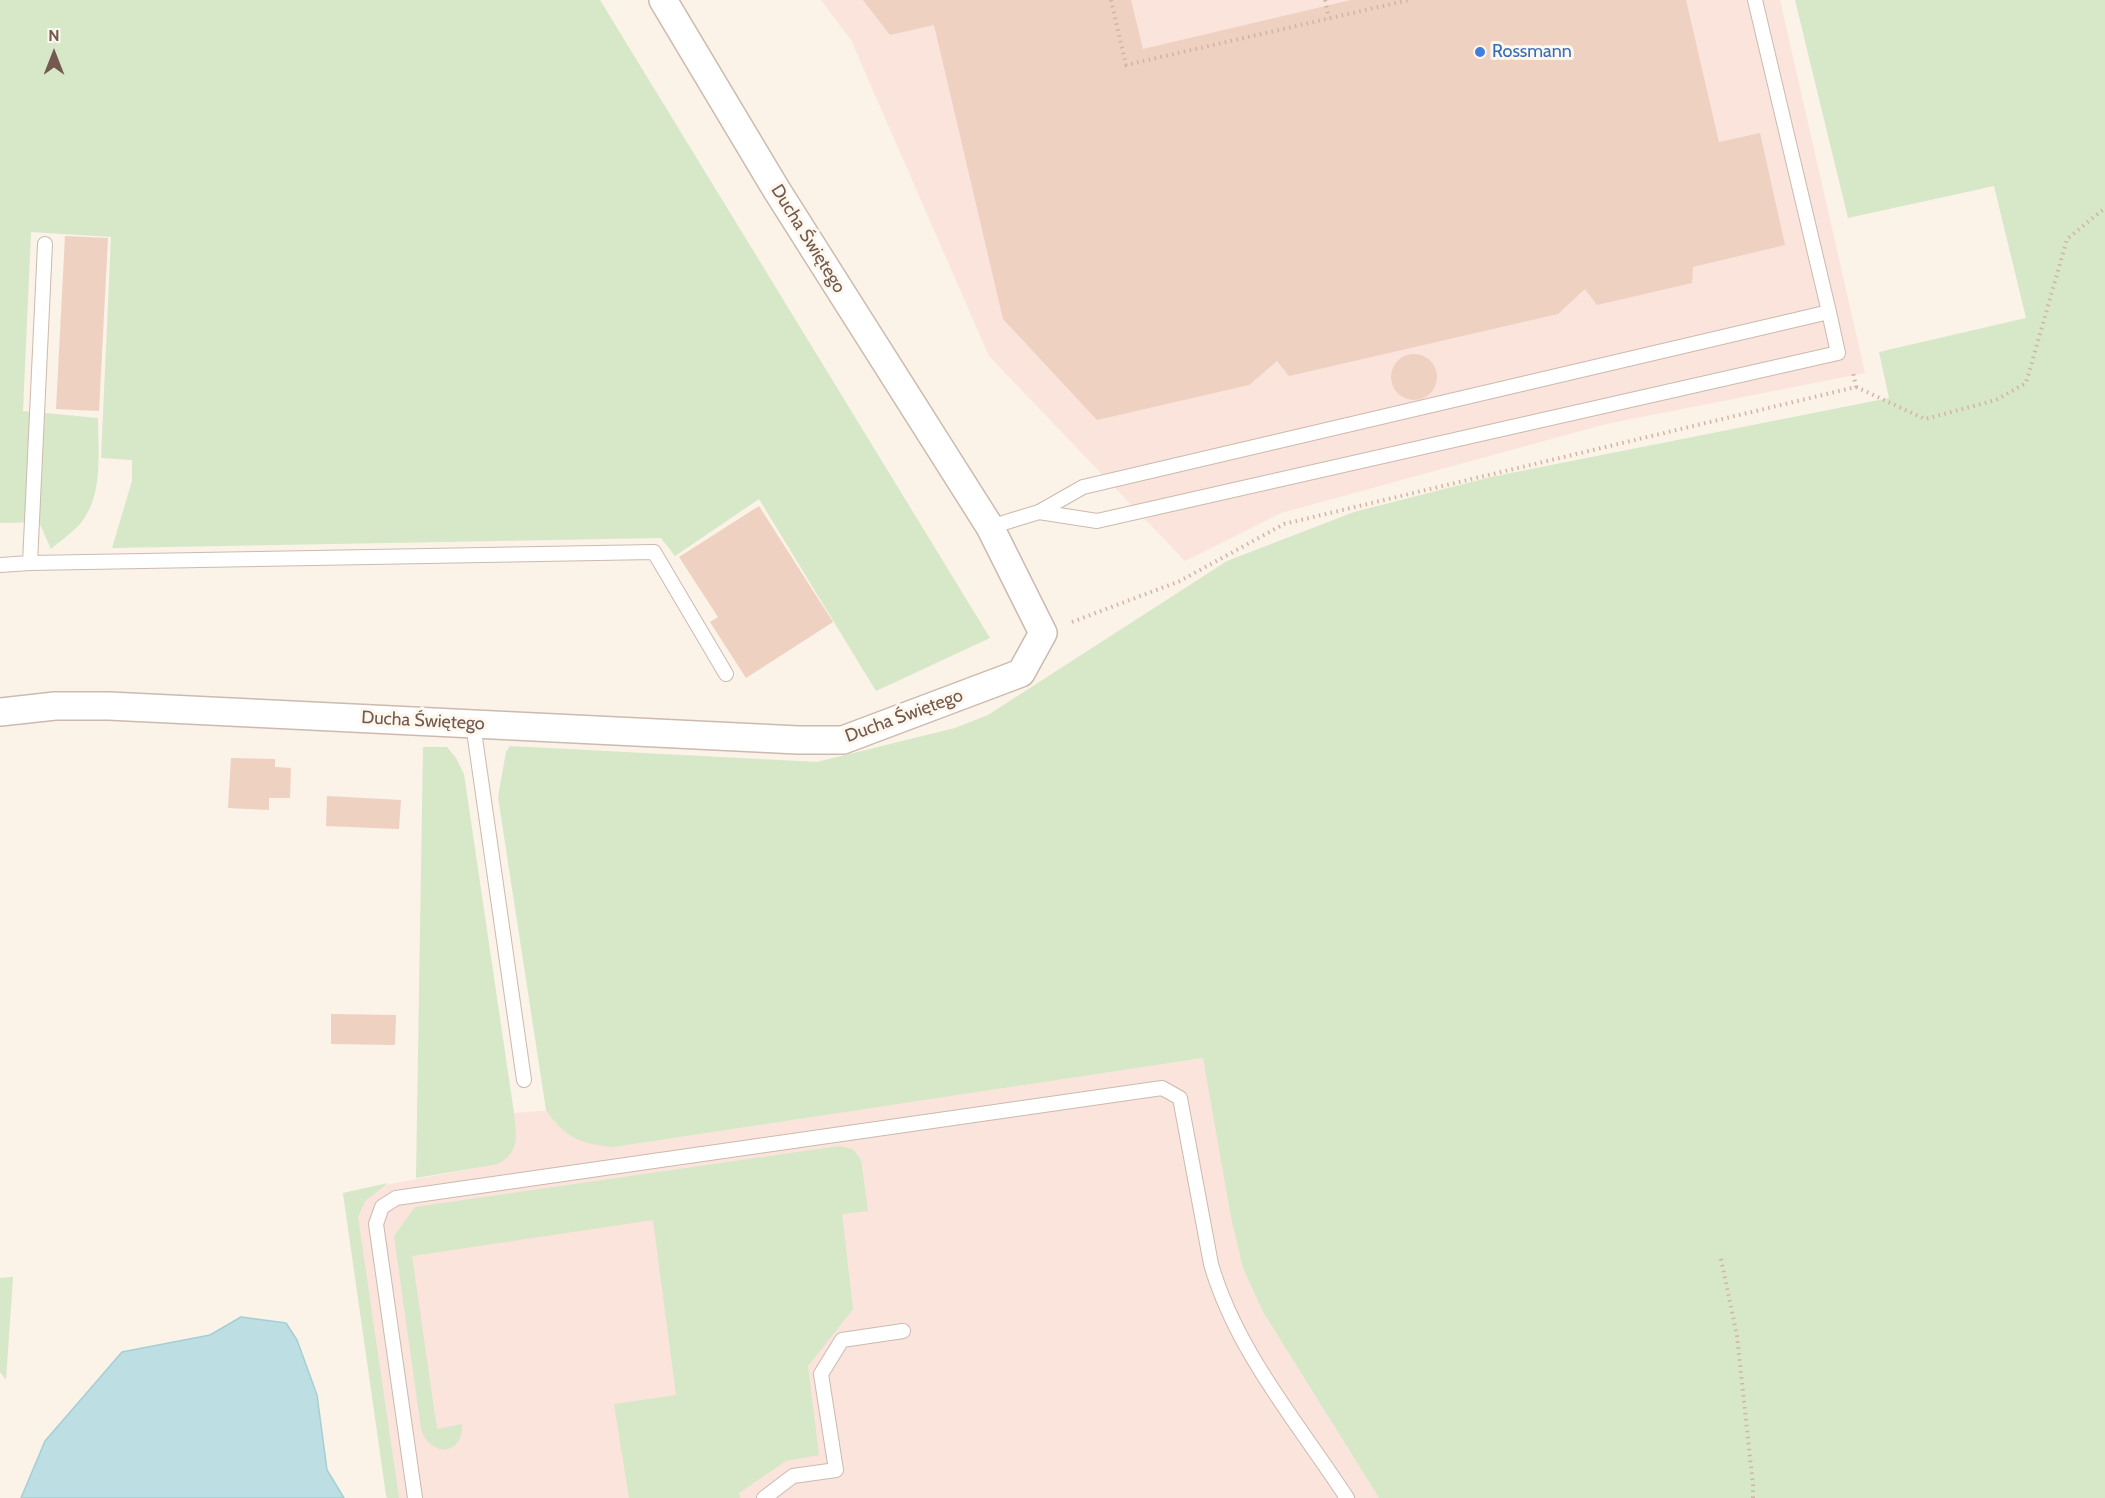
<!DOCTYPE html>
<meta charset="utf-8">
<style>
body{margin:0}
#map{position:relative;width:2105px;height:1498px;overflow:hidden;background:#fbf2e8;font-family:Cabin,sans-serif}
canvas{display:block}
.north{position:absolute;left:24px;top:24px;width:60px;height:60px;-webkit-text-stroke:4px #fef7ee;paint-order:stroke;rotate:0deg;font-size:16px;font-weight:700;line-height:24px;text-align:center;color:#73594e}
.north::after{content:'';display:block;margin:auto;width:21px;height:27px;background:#73594e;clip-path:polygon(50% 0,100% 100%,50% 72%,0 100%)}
</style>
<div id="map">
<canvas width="2105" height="1498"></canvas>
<div class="north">N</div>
</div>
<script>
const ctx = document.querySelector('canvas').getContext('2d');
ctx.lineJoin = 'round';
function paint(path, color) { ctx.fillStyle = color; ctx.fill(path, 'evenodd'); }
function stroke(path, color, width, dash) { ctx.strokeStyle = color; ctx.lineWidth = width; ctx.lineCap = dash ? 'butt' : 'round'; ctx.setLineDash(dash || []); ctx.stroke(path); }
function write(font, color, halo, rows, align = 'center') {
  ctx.font = font + ' Cabin,sans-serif'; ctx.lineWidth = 6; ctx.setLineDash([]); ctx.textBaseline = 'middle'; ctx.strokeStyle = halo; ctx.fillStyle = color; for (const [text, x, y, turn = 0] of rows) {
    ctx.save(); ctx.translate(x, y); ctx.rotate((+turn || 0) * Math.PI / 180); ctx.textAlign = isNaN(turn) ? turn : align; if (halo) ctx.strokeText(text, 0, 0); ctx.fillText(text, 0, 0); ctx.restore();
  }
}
const commercial = new Path2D(`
 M821,0H1780L1865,373L1606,424L1281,513L1185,561L989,356L851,40Z
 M1203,1058L1243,1268L1263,1312L1379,1498H387L343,1193L465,1170L502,1114L552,1110L614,1147Z`);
const green = new Path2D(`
 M0,0H600L990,638L876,691L759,499L675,556L661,538L112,548L132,481V460L101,458L111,237L31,232L23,411L98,418C98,453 104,495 80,524C72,533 60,541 51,549L39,522L0,523Z
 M1795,0H2105V1498H1379L1263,1312L1243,1268L1231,1217L1203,1058L614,1147C581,1144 565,1138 546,1110L498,797L506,752L510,746L817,762L955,728L988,715L1227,561L1354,512L1491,477L1889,398L1879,352L2026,318L1994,186L1848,218Z
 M423,747H447L456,758L464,774L514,1113C516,1136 521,1151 498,1164L416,1178Z
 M839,1146L853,1149L861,1160L868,1211L842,1214L853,1309L808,1366L819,1455L786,1461L739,1493L740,1498H629L614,1404L676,1395L653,1220L412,1256L437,1429L462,1424C464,1456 430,1458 421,1429L394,1236L415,1207Z
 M388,1183L365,1201L358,1217L399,1498H387L386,1495L343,1193Z
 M13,1277L6,1380L0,1372V1278Z`);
const water = new Path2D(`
 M241,1317L286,1323L297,1340L317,1395L327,1470L344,1498H21L45,1441L122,1352L210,1335Z`);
const building = new Path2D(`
 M863,0H1131L1143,49L1351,0H1686L1719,142L1760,133L1785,245L1693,267L1692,283L1597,305L1585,289L1558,314L1289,376L1277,361L1249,385L1097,420L1003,319L934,25L890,35Z
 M65,236L108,238L99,411L56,409Z
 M1391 377a23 23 0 1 1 46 0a23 23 0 1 1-46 0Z
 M759,506L833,622L746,678L710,622L718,617L679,557Z
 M231,758L275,759V767L291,768L290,798H269V810L228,808Z
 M327,796L401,800L399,829L326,826Z
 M331,1014L396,1015L395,1045L331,1044Z`);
const path = new Path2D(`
 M1111,0L1126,65L1409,0
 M1325,0L1329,18
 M1856,387L1925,419L1996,400L2026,383L2067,239L2105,208
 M1072,622L1180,581L1284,524L1856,387L1853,372
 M1721,1259L1737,1336L1753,1485V1498`);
const service = new Path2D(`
 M1039,512L1097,521L1838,353L1829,312
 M990,527L1039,512L1083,487L1829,312L1755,0
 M30,563L45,244
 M0,565L30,563L654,552L726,674
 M473,724L524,1080
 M415,1498L376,1224L382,1207L396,1198L1162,1088L1180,1098L1211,1264C1236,1351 1298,1423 1347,1498
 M764,1498L793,1476L836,1470L821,1374L842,1340L903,1331`);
const minor = new Path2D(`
 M0,712L55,706H109L798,740H843L1021,673L1043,633L990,527L776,189L663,0`);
const markers = [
 [1480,52,6,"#3f7fe0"]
];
const shopNames = [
 ["Rossmann",1492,52]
];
const streetNames = [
 ["Ducha Świętego",808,239,58],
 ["Ducha Świętego",904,716,-20],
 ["Ducha Świętego",423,721,3]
];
paint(commercial, '#fae4dc');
paint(green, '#d6e8c7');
paint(water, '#bddfe3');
stroke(water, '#a4cfd4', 1.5);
paint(building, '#eed1c1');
stroke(service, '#ccbaae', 16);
stroke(minor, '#ccbaae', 30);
stroke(path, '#d3b4a4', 4, [1.5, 4.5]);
stroke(service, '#fff', 14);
stroke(minor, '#fff', 27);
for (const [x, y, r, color] of markers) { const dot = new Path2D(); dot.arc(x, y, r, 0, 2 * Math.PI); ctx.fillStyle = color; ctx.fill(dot); stroke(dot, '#fef7ee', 2); }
write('18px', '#366cbe', '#fef7ee', shopNames, 'left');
write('18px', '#73594e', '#fef7ee', streetNames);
</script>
